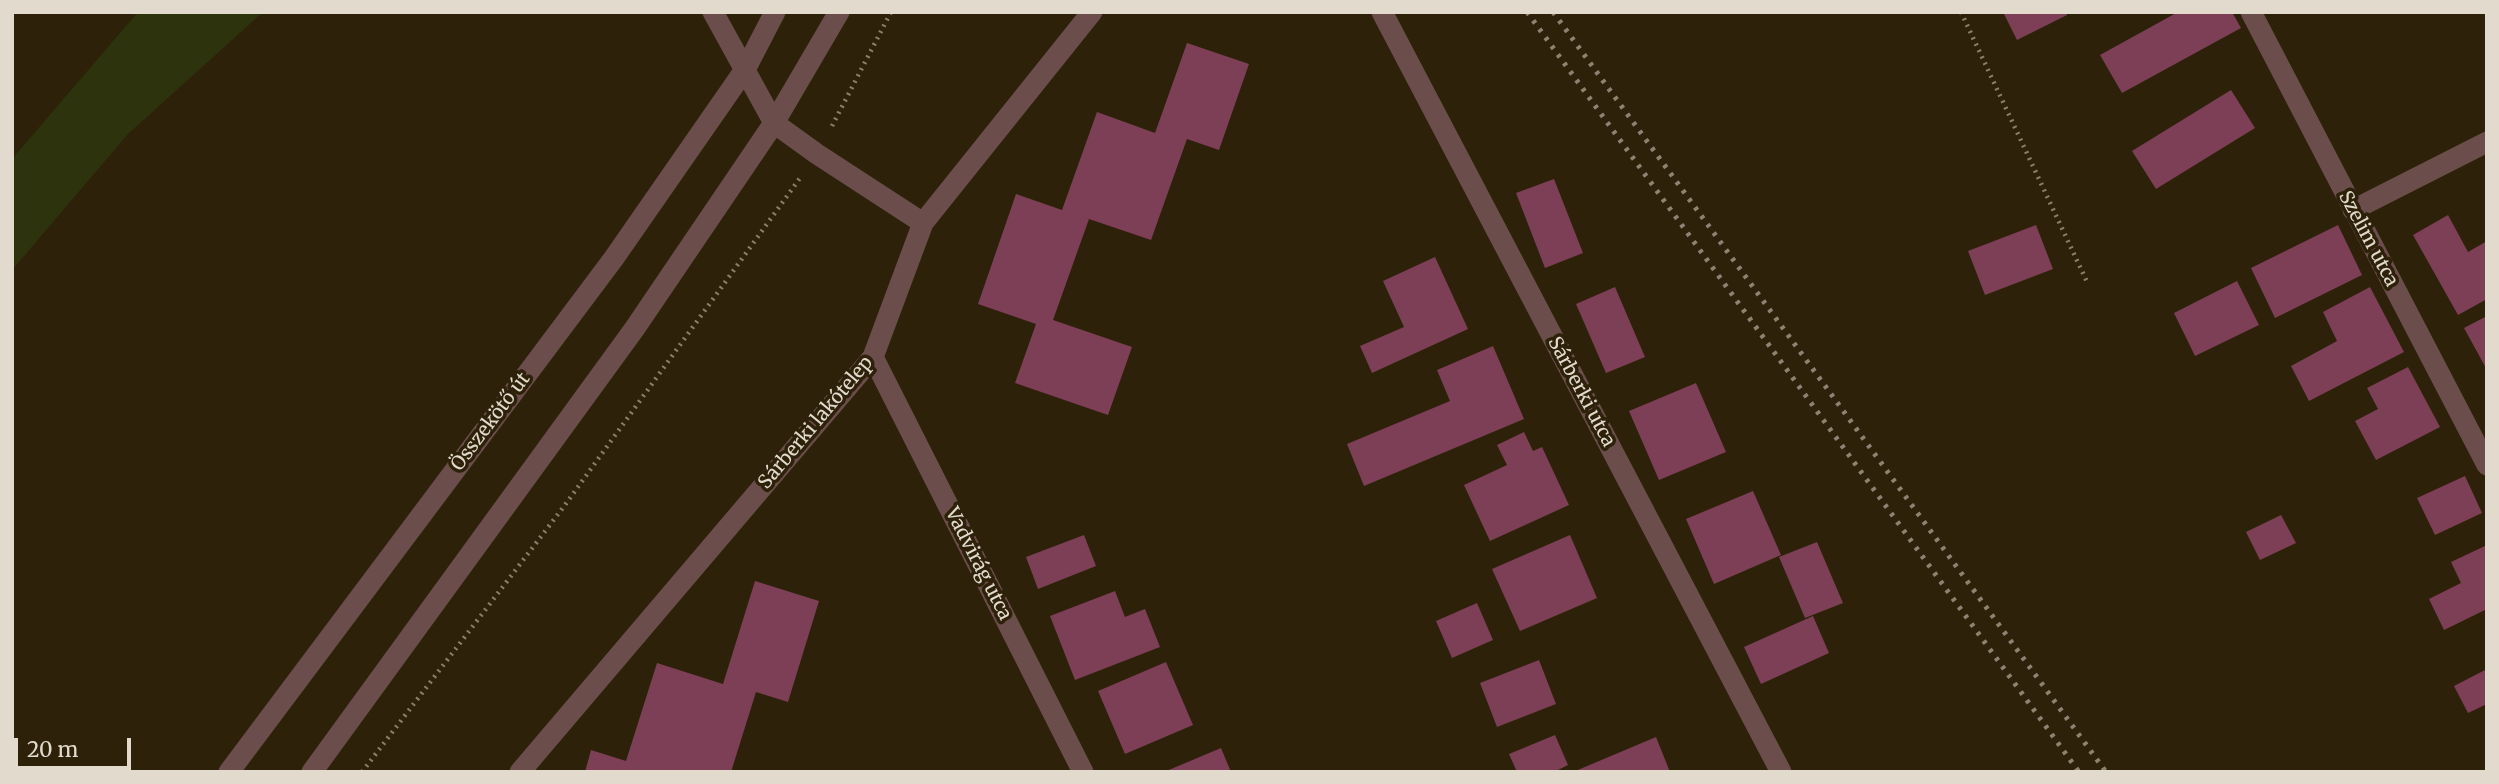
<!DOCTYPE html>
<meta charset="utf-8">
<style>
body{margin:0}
#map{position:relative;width:2499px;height:784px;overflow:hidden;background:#2e210a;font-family:Merriweather,serif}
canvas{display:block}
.frame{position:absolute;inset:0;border:14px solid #e2dacd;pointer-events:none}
.scale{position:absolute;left:14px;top:738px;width:117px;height:32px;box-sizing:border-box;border:4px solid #e2dacd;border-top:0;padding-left:9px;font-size:21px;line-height:24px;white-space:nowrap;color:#e2dacd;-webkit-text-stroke:5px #2e210a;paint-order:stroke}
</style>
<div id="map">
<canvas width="2499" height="784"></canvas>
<div class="frame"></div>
<div class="scale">20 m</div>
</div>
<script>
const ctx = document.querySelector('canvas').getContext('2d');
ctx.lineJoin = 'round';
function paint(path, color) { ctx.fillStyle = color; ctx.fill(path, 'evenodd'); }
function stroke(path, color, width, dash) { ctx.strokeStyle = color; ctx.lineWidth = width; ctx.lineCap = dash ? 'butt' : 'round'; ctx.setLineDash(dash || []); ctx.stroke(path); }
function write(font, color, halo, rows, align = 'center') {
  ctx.font = font + ' Merriweather,serif'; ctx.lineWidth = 7; ctx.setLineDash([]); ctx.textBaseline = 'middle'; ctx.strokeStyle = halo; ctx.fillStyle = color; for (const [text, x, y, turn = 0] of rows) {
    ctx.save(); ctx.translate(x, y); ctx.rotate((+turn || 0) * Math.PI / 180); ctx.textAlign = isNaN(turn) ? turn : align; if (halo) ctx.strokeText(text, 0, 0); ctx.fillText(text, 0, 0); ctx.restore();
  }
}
const green = new Path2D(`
 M138,12H263L128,134L12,270V159Z`);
const building = new Path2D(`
 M2003,12H2066L2067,15L2017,40Z
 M2178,12H2232L2241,28L2122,93L2100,55Z
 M1187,43L1249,64L1219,150L1187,139L1151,240L1089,219L1053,320L1132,347L1108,415L1015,383L1036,324L978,304L1016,194L1062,210L1097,112L1155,133Z
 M2231,90L2255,128L2156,189L2132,151Z
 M1554,179L1583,253L1545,268L1516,193Z
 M2448,215L2468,252L2487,241V299L2458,315L2413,235Z
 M2036,225L2053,269L1985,295L1968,251Z
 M2338,225L2362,275L2275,318L2251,268Z
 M1435,257L1468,329L1372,373L1360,346L1404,327L1383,281Z
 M2237,281L2259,325L2195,356L2174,313Z
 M1615,287L1645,357L1606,373L1576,304Z
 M2370,287L2404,352L2309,401L2291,366L2337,341L2323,312Z
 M2487,316V370L2464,328Z
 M1493,346L1524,419L1364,486L1347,444L1450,401L1437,370Z
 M2408,367L2440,427L2376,460L2355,421L2378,409L2367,388Z
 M1696,383L1726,452L1659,480L1629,411Z
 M1524,432L1533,451L1542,447L1569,505L1490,541L1464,485L1507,465L1497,445Z
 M2465,476L2482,513L2435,535L2417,498Z
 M1753,491L1781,555L1714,584L1686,519Z
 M2281,515L2296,543L2260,560L2246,532Z
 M1084,535L1096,566L1038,589L1026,557Z
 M1570,535L1597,598L1520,631L1492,569Z
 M1817,542L1843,603L1805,618L1779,557Z
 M2487,545V609L2444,630L2429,599L2461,583L2451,562Z
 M755,581L819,601L788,702L756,692L731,772H585L591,750L626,761L657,663L723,684Z
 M1115,591L1125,617L1145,609L1160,647L1075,680L1050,616Z
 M1477,603L1493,640L1452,658L1436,621Z
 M1813,616L1829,653L1761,684L1744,647Z
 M1539,660L1556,704L1497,727L1480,683Z
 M1166,662L1193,725L1125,754L1098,691Z
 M2487,669V704L2468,713L2454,686Z
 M1555,735L1568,765L1554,772H1517L1509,754Z
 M1656,737L1670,772H1573Z
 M1221,748L1231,772H1164Z`);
const path = new Path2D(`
 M1961,12L2088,284
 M832,126L891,12
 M362,772L565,505L800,178`);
const minor = new Path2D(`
 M713,12L774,123L817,154L923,223
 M1382,12L1781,772
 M2251,12L2487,465
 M2353,210L2487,142
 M873,357L1083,772
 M229,772L614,258L746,68L775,12
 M312,772L635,328L774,123L839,12
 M520,772L873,357L923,223L1092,12`);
const rail = new Path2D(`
 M1527,12L2079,772
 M1553,12L2106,772`);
const streetNames = [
 ["Szelim utca",2368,239,62],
 ["Sárberki utca",1581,392,62],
 ["Összekötő út",491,422,-53],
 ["Sárberki lakótelep",816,423,-50],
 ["Vadvirág utca",978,564,63]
];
paint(green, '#2d330c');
paint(building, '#7c3f56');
stroke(path, '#8a7f6d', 4.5, [2, 5]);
stroke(minor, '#6b4e4b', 21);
stroke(rail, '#8e8372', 5, [3.5, 7]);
write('19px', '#e2dacd', '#2e210a', streetNames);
</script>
